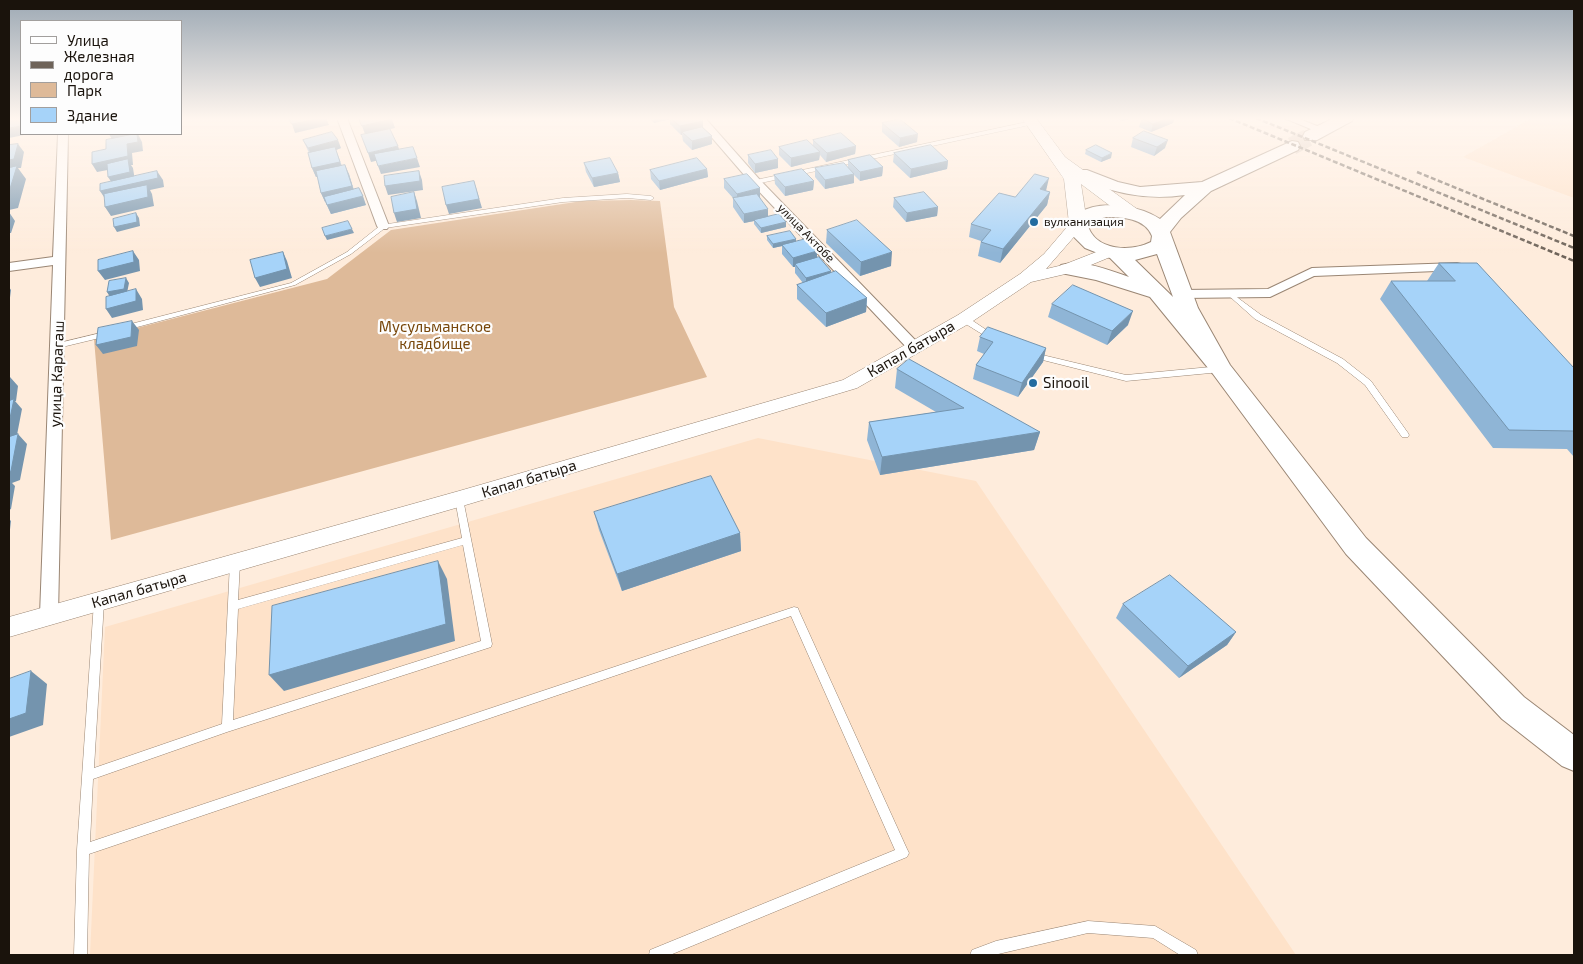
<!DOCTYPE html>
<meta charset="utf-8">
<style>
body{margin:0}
#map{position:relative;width:1583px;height:964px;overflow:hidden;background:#feecdc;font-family:"Exo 2",sans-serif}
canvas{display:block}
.frame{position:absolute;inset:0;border:10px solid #1a130c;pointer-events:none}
.legend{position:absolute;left:20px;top:20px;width:162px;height:115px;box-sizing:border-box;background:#fdfdfd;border:1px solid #a29f9d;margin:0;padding:6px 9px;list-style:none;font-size:15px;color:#1a130c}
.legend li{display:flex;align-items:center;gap:10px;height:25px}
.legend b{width:25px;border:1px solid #a29f9d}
</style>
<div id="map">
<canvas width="1583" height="964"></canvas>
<div class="frame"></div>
<ul class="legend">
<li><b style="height:6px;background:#fff"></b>Улица</li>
<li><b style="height:6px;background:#6e6359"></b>Железная дорога</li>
<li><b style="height:14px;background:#deba99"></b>Парк</li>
<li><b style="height:14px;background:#a6d3f9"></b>Здание</li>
</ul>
</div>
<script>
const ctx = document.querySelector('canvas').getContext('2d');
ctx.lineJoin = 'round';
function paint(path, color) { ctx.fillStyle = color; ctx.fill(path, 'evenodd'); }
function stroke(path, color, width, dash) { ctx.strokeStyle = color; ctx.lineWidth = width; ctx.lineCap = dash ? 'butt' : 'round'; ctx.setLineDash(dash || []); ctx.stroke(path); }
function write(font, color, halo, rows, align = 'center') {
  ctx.font = font + ' "Exo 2",sans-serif'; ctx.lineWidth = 4.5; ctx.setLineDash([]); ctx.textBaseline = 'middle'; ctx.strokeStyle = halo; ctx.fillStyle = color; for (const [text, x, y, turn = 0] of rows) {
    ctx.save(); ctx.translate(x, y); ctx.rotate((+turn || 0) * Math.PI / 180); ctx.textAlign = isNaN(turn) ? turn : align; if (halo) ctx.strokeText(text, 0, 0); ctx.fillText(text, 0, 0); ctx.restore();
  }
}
const built = new Path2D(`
 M1532,118H1574V198L1463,157Z
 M758,438L976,481L1296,955H90L105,627Z`);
const green = new Path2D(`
 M631,200L660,201L674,307L707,377L111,540L94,339L327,279L391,230L582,201Z`);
const primaryTunnel = new Path2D(`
 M1292,146L1311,136`);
const service = new Path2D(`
 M1032,121L1034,122V124L756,184L753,182L756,180Z
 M627,194L651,196L654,198L651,200L627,198L563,202L385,228L351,254L295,285L126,330L122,328L123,326L291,283L347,252L381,225L563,198Z
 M1230,292L1261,315L1343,359L1371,381L1408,433L1409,435L1408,437H1402L1365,385L1337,363L1255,319L1228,295L1226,294Z
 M961,317H967L997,337L996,339H990L961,321Z
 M109,331L113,333L112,335L58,348L54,346L55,344Z
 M1031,353H1034L1126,375L1221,366L1225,369L1221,372L1126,381L1031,357L1030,355Z
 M459,496L462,497L463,499L492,644L491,647L227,732L93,779L90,842L794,607L798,608L799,611L907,849L909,853L907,857L670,955H649L650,950L895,850L791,616L89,854L87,955H74L77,850L94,602L96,599L99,598L102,599L104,602L94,768L222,724L230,563L232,560L235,559L238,560L240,563L238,600L462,538L455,499L456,497ZM463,545L481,641L233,720L238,609Z
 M1088,921L1155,926L1196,950L1198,955H1180L1153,938L1088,933L994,955H970L972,950L996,941Z`);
const minor = new Path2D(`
 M337,118H347L389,226L387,229H379L377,226Z
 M695,118H705L760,180L919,344L921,347L919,350H909L752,184Z
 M1284,118H1297L1327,130L1318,132Z
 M58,134H68L58,615L56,621L49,623L42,621L40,615L53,265L9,271V263L53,257Z
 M1457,263L1461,264L1463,267L1461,270L1314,276L1270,297L1182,298L1175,294L1182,290L1268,289L1312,268Z`);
const tertiary = new Path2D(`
 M1078,218L1086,223L1046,269L1063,265L1109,247L1117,252L1115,255L1074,272L1031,282L970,323L857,388L459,507L9,637V617L459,491L843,380L958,315L1020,274L1044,254L1073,220Z`);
const secondary = new Path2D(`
 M1022,118H1036L1065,157L1137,209L1140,213L1137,217H1125L1081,184L1087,223L1084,227H1072L1069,223L1064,179Z`);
const primary = new Path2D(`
 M1334,118H1354L1352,121L1317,140H1305L1303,136L1305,132Z
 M1292,141L1298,142L1300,146L1298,150L1211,191L1181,218L1170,232L1198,308L1230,365L1366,538L1524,697L1574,735V771L1562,766L1502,719L1346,554L1213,374L1150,297L1096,280L1061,273L1058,269L1061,265C1082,259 1109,270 1129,277L1110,258L1085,248L1072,235L1069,225C1072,222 1075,215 1079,213C1100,199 1141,206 1160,219L1185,195C1143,201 1113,192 1075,178L1072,174L1075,170H1087L1118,182L1140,187L1202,182ZM1106,217C1122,217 1145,218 1152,236L1151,242C1131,252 1096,251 1088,226L1092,221ZM1157,254L1173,297L1135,260Z`);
const rail = new Path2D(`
 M1229,118L1574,261
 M1256,118L1574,248
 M1417,172L1574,236`);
const wall = new Path2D(`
 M649,118H699L703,121V128L712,136V144L692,150L683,141L682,135H681L670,124V119L654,123Z
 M1115,118H1132L1122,121Z
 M1142,118L1173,123L1151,132L1139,127Z
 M882,123L917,142L899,147L882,132Z
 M1133,138L1165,148L1154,156L1131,147Z
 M303,140L341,148L336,150L342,166L349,174L354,190L366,205L331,214L321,193L317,176L316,177L312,168L309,153Z
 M813,140L856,146L855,154L826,162L820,155L819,160L791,167L779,155V147L813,145Z
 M1086,150L1111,158L1101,162L1085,154Z
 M894,153L948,161L947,169L910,178L893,162Z
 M748,155L778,159V168L755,173L748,163Z
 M848,160L883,167L882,176L860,181L854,175V183L825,189L815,177V168L848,167Z
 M584,163L618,173L620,182L594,187L586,172Z
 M707,169L708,177L660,190L651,179L650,170Z
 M774,175L814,181L813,190L785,196L775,184Z
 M724,179L760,197L768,216L786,222V227L761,233L754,224V221L744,223L733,207V198L724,188Z
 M1046,191L1050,192L1047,205L1000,263L978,256L981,241L969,237L971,224L1015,197Z
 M894,198L938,207L937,216L906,222L893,207Z
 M827,230L891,266L860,276L826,243Z
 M767,236L796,239V242L817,258L831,273L867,298L866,312L826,327L797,299V285L803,283L795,273V267H793L782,254V246L773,248L767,240Z
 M1439,263L1574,368V457L1567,449L1493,448L1380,299L1391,281H1427Z
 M1052,304L1128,325L1107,345L1048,317Z
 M980,337L1046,348L1043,362L1018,397L973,379L976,365L984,354L977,351Z
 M897,369L1040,432L1034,450L880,475L867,440L869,422L936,412L895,388Z
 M594,512L740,533L741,551L622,591L599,530Z
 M1123,604L1236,632L1227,645L1179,678L1116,618Z`);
const shadedWall = new Path2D(`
 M322,118H326L329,125L295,133L292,124Z
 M653,118H669L670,119L654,123Z
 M1123,118H1132L1122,121Z
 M1168,118H1175L1173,123L1151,132L1153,124Z
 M392,119L395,128L365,134L362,126Z
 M703,121V129L682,132V135H681L680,126Z
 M21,126V134H29L9,138V128Z
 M109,134H137L113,141Z
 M138,134L142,142L143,151L132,153L133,165H131L133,168L135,181L114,186L108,177L129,166L97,172L92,164L127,144Z
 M918,134L917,142L899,147L900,138Z
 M712,136V144L692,150V141Z
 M338,140L341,148L336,150L343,171L316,177L312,168V156L308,148Z
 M1168,140L1165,148L1154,156L1157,147Z
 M18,144L24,152L21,168H18L26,179L18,208L9,210V160Z
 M398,146L401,155L371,162L368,153Z
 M856,146L855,154L826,162L827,153Z
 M820,152L819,160L791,167V158Z
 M1112,153L1111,158L1101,162L1102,158Z
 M417,158L420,167L381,174L378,166Z
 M778,159V168L755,173V164Z
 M948,161L947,169L910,178L911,169Z
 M345,165L349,174L355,195L325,202L321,193Z
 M883,167L882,176L860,181V172Z
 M707,169L708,177L660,190L659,181Z
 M157,171L163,180L164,187L150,190L152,194L154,206L111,216L105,207L106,200L100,191Z
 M419,171L422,180L423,190L388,195L385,186Z
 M618,173L620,182L594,187L592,178Z
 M854,174V183L825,189V180Z
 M1049,178L1046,191L1040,189Z
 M474,181L482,208L449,214L446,205Z
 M814,181L813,190L785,196V187Z
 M760,188V197L737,203V194Z
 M414,192L417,201L421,218L397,222L394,213Z
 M1050,192L1047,205L1000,263L1003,249Z
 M363,196L366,205L331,214L327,205Z
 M938,207L937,216L906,222L907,213Z
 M768,209V218L754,220V221L744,223V214Z
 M9,212L15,221L11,233H9Z
 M136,213L139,218L140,226L117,232L114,227Z
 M786,222V227L761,233V228Z
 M352,229L354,233L327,240L325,236Z
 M796,239V243L773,248V244Z
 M133,251L139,260L140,271L105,280L98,271Z
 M817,251V261L795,264V267H793V258Z
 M283,252L287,261L292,278L260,287L255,278Z
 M892,252L891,266L860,276L861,262Z
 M831,271V280L806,287V278Z
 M126,278L129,283L127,293L110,297L107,292Z
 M9,287L11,290L9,305Z
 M136,289L142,299L143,310L112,318L106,309Z
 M867,298L866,312L826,327V313Z
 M1133,311L1128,325L1107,345L1112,331Z
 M132,321L139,330L137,346L103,354L96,345Z
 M1046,348L1043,362L1018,397L1022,383Z
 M10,377L18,386L16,401H15L22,409L16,440L9,442V384Z
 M1040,432L1034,450L880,475L882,457Z
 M18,434L27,444L20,480L12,483L15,486L11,509L9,510V472Z
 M9,519L11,521L9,538Z
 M740,533L741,551L622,591L617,574Z
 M438,561L447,579L455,641L284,691L269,675Z
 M1236,632L1227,645L1179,678L1188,666Z
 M31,671L47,684L43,725L9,737V719Z`);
const building = new Path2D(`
 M9,118H21V126L9,128Z
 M289,118H322L292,124Z
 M359,118H391L392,119L362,126Z
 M671,118H699L703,121L680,126Z
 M1142,118H1168L1153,124Z
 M900,119L918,134L900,138L882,123Z
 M702,127L712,136L692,141L682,132Z
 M390,129L398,146L368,153L361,135Z
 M1144,131L1168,140L1157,147L1133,138Z
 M332,132L338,140L308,148L303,140Z
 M841,133L856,146L827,153L813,140Z
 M134,134H137L138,142L127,144L128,156L92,164V152L106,149V140Z
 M807,140L820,152L791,158L779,147Z
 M18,144L14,159L9,160V145Z
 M931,145L948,161L911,169L894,153Z
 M1096,145L1112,153L1102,158L1086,150Z
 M335,147L340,162L312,168L308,153Z
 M413,147L417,158L378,166L374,154Z
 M771,150L778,159L755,164L748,155Z
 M870,155L883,167L860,172L848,160Z
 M610,158L618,173L592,178L584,163Z
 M697,158L707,169L659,181L650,170Z
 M128,159L130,172L108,177L107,164Z
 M844,163L854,174L825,180L815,168Z
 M345,165L352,186L321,193L316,171Z
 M17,166L9,192V168Z
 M802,169L814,181L785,187L774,175Z
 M157,171L158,178L100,191V184Z
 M419,171L420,181L385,186L384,176Z
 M747,174L760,188L737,194L724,179Z
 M1035,174L1049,178L1040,189L1050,192L1003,249L981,242L991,230L971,224L999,193L1015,197Z
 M474,181L479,199L446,205L442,187Z
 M147,185L148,197L105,207L104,194Z
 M359,188L363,196L327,205L324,197Z
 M414,192L417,209L394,213L391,197Z
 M924,192L938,207L907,213L894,198Z
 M757,194L768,209L744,214L733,198Z
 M136,213L137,222L114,227L113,219Z
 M779,214L786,222L761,228L754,220Z
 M857,220L892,252L861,262L827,230Z
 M348,221L352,229L325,236L322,228Z
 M790,231L796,239L773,244L767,236Z
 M806,239L817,251L793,258L782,245Z
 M133,251L134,262L98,271V260Z
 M283,252L287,269L255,278L250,260Z
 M819,257L831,271L806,278L795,264Z
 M1439,263H1477L1574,368V431L1509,430L1391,281H1455Z
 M836,271L867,298L826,313L797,285Z
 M126,278L124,289L107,292L109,281Z
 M1073,285L1133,311L1112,331L1052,304Z
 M136,289V301L106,309V297Z
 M132,321L131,337L96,345L98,328Z
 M988,327L1046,348L1022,383L976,365L993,342L980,337Z
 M909,359L1040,432L882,457L869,422L964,408L897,369Z
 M14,399L9,423V401Z
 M18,434L11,471L9,472V437Z
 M711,476L740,533L617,574L594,512Z
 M438,561L446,624L269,675L272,606Z
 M1170,575L1236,632L1188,666L1123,604Z
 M31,671L26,713L9,719V679Z`);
const markers = [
 [1034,222,5,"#236ca0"],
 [1033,383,5,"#236ca0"]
];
const farPoinames = [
 ["вулканизация",1044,222]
];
const farStreetnames = [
 ["улица Актобе",806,233,46]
];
const parkNames = [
 ["Мусульманское",435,327],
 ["кладбище",435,344]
];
const streetNames = [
 ["Капал батыра",911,349,-30],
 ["улица Карагаш",57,374,-88],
 ["Капал батыра",529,479,-17],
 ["Капал батыра",139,590,-16]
];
const poiNames = [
 ["Sinooil",1043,383]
];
paint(built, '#fee2c9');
paint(green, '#deba99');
stroke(primaryTunnel, '#dccbbd', 18, [18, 9]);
stroke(service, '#9a8674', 1);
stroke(minor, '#9a8674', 2);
stroke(tertiary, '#9a8674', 1);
stroke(secondary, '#9a8674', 1);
stroke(primary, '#9a8674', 2);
paint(service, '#fff');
paint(minor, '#fff');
paint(tertiary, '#fff');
paint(secondary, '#fff');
paint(primary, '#fff');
stroke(rail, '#6e6359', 2.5, [5, 2.5]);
paint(wall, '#8fb5d6');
paint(shadedWall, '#7494ae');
paint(building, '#a6d3f9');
stroke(building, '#7494ae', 1);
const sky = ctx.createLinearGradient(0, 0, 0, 253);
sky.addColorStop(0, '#9da9b4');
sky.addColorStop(0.47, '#fff6ef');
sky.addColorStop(1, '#fff6ef00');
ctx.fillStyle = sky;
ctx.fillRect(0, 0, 1583, 253);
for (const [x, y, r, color] of markers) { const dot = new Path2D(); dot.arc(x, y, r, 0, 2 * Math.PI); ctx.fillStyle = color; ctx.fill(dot); stroke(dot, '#fdfdfd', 2); }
write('12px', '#1a130c', '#fdfdfd', farPoinames, 'left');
write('12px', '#1a130c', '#fdfdfd', farStreetnames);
write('15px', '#78470a', '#fdfdfd', parkNames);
write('15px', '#1a130c', '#fdfdfd', streetNames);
write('15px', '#1a130c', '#fdfdfd', poiNames, 'left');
</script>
